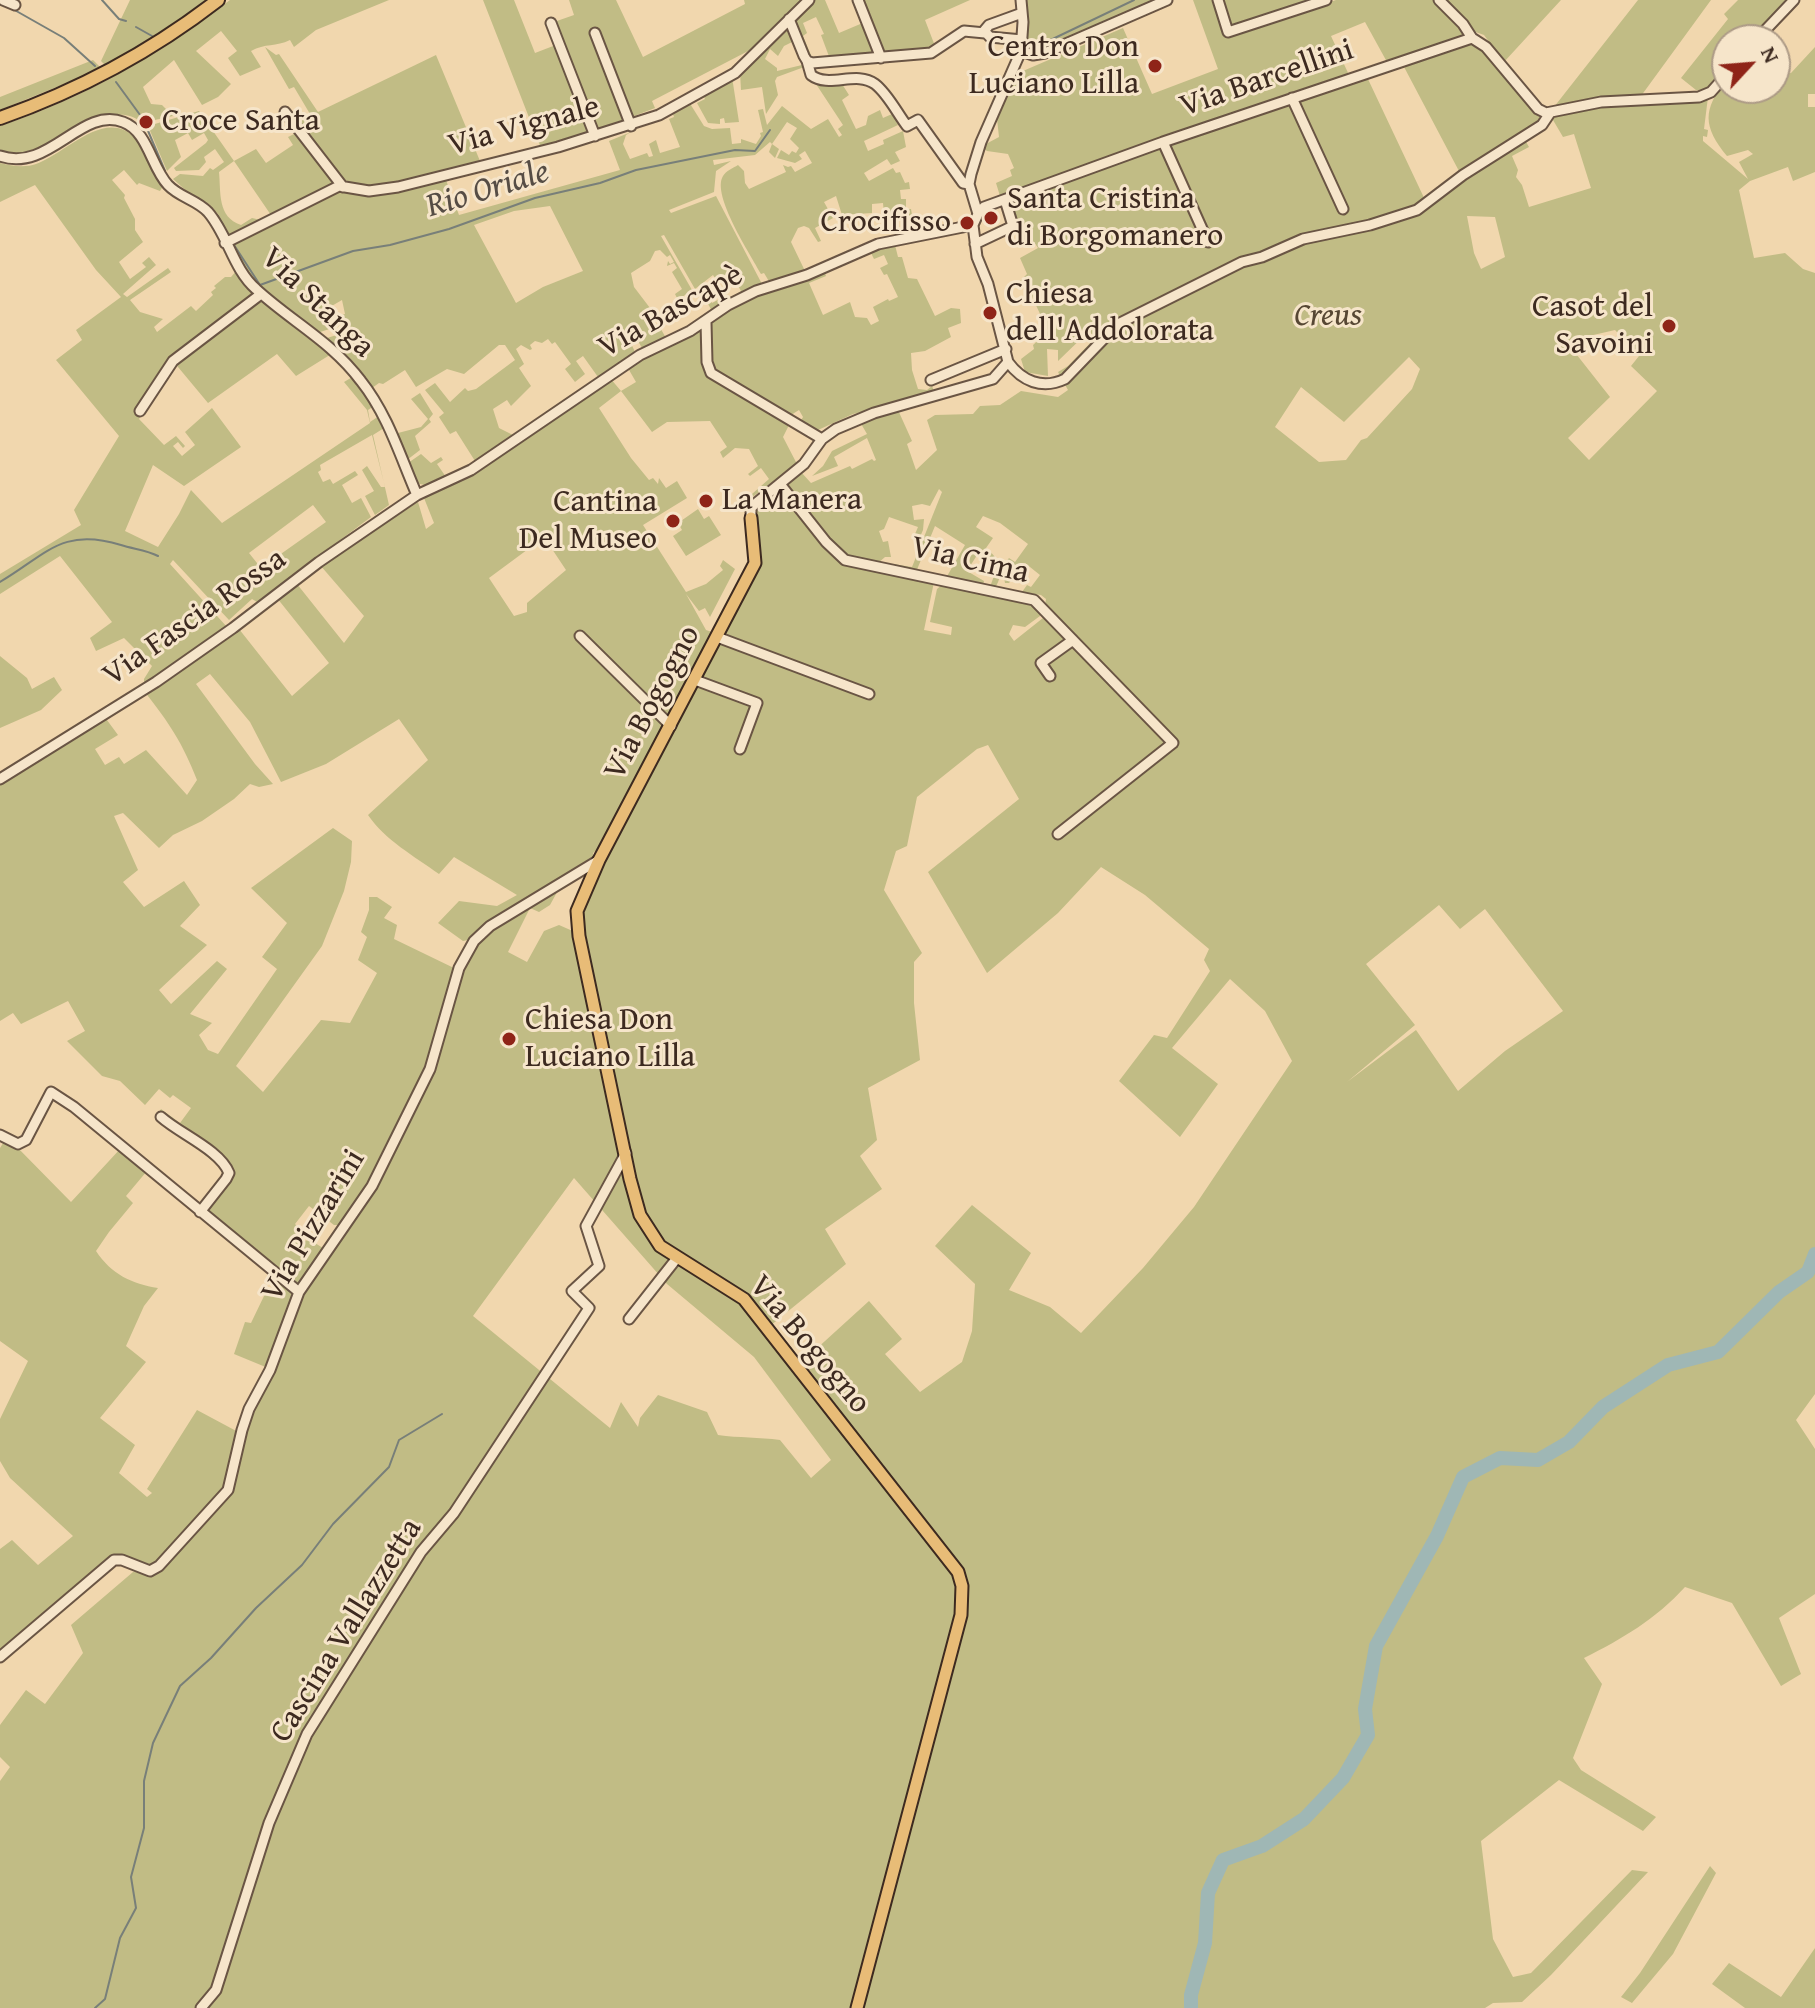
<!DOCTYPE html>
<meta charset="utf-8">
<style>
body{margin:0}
#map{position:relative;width:1815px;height:2008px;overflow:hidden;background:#f1d7ae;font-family:"Gentium Book Plus",serif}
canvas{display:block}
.north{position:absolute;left:1711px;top:24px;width:80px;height:80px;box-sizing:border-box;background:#f6e5ca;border:2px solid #ac9a86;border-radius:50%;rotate:64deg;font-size:22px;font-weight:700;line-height:32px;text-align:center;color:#3d2a20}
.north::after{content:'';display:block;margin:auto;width:28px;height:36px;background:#8f2418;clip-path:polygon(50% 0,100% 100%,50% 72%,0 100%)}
</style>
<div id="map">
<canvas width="1815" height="2008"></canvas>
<div class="north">N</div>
</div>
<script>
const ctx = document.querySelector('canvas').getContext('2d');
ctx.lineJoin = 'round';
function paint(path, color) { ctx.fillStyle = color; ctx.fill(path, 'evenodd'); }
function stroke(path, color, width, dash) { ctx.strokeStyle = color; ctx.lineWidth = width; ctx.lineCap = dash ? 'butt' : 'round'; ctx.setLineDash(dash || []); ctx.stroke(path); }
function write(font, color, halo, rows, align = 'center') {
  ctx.font = font + ' "Gentium Book Plus",serif'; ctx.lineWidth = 6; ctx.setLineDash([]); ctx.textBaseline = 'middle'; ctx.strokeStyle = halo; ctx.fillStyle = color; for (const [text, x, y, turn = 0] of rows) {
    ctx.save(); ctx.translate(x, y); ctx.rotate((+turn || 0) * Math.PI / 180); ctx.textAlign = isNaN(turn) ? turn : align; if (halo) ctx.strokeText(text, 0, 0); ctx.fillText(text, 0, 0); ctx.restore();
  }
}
const green = new Path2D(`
 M130,0H208L171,27L106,66L101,61Z
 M230,0H389L316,30L294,47L290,40C276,47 265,43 251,51L261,67L240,76L228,58L237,51L221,31L196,51L231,84L218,97L202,105L174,60L143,87L151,104L162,105L173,116L150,121L147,118L141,122C111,97 66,144 37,154C25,158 11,155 0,150V126C85,98 159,54 230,0Z
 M483,0H514L535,53L561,43L554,22L574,15L569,0H616L643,57L745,4L744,0H804L752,49L652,101L655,108L595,131L541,148Z
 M813,0H825L839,33L865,22L876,55L830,59L821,35L824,34L816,17L803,23L807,33L803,36L813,60H809L792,20Z
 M860,0H970L925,20L935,46L913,54L882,55Z
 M1024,0H1156L1040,51L1033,48L1026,36Z
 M1193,0H1215L1227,37L1336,0H1435L1465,35L1387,62L1365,22L1331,36L1349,75L1000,196L996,183L1012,176L1010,170L1014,168L1008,154L987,151L983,148L984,145L999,137L996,110L1009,77L1123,28L1152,94L1218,69Z
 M1221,0H1314L1230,28Z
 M1443,0H1561L1504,62L1484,35L1473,31Z
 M1638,0H1711L1641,96H1614L1554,107Z
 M1738,0H1788L1753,40H1727C1727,69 1728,74 1703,91L1696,90L1681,78L1728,19L1724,14Z
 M790,26L796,40L784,46L778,56L770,49L765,59L777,68V71L802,65V60L807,66L777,77L775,81L778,95L766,114L762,87L741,90L740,72Z
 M1469,44H1477L1484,50L1541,119L1461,173L1525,140L1529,147L1512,156L1518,170L1516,177L1522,185L1529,207L1591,188L1574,134L1563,137L1553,120L1555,114L1600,103L1708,97L1704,129L1708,130L1707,137L1703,136V141L1748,179L1739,162L1753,154L1748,150L1727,156C1703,127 1702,109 1727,80V88H1775V79L1783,74L1791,73L1815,47V94H1808V107H1815V172L1793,181L1788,167L1750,181L1739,190L1754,258L1785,253L1803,269L1815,273V1394L1796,1420L1815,1449V1594L1779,1618L1801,1674L1781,1686L1732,1603L1685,1587C1656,1619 1622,1639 1584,1658L1602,1684L1573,1758L1581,1770L1656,1817L1643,1831L1559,1780L1481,1841L1493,1939L1513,1977L1531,1973L1632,1870L1648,1872L1551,1975L1522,2002L1493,2003L1485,2008H0V1781L10,1767L0,1757V1725L26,1690L45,1704L83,1653L71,1625L133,1572L150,1573L228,1491L251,1411L266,1388L301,1293L372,1187L431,1069L462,968L476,942L494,925L561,885L550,905L539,912L530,908L508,952L527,962L544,931L559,925L575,932L637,1219L647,1237L663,1253L735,1299L760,1325L883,1471L803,1361L869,1301L902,1339L885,1354L920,1392L962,1362L972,1331L975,1284L935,1246L972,1205L1031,1253L1009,1290L1050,1307L1081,1333L1143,1268L1194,1207L1292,1061L1265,1011L1230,979L1172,1048L1218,1084L1180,1137L1119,1081L1154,1035L1167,1038L1210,971L1204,960L1209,949L1145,895L1101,867L1058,913L987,973L928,872L1019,799L988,745L977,749L917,797L907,846L896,851L884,890L922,953L914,962V1003L920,1060L868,1088L877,1140L860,1156L882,1189L825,1229L846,1264L770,1326L747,1296L721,1278L691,1262L660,1240L643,1213L611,1085L601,1013L582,916L585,896L613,838L727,630L760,558L755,510L781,489L843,562L934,582L924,630L951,635L952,627L930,622L937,589L943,584L1032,602L1041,610L1040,616L1025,627L1013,625L1009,634L1014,641L1043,618L1046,599L1041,595L1022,592L1027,585L1031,587L1040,575L1025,563L1009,583H1005L1002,567L1009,558L1015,562L1028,544L1000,523L983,516L976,527L993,538L986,548C1000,559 1005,572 995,588L990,587L995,573V563L979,552L967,571L984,581L983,585L946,578L965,545L935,526L916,572L892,567L893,564L912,567L942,492L939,489L930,506L922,504L912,506L914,520L924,519L923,530L917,544L915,534L918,527L889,517L884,529L879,531L883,542L888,541L891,557H885L877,564L841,554L799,503L803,498L800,495L795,498L788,484L801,472L811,483L850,466L852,469L872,459L874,461L876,460L867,438L834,457L838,466L812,476L823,466L832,451L867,434L860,422L898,410L912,441L907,444L916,470L937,450L927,420L935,415L973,414L980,406L1000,405L1021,391L1058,397L1068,390L1058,372L1068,366L1095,338L1089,331L1058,361V350L1047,349L1048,376L1025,372L1021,359L1034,349L1033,345L1048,331L1027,286L1022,289L1020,281L1027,274L1020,258L1038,248L1034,242L1026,246L1007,200L1367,77L1426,202C1439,193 1447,181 1460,173L1403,65ZM1467,216L1495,217L1505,257L1481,269L1474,253ZM1615,330L1639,356L1631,366L1657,391L1589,460L1568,438L1610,397L1573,350L1589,336ZM1409,357L1420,369L1412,389L1367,438L1361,440L1346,460L1319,462L1275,427L1301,387L1344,422ZM1439,905L1460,929L1485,909L1563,1011L1505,1051L1458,1091L1416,1030L1347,1082L1415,1025L1366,964ZM574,1178L667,1284L754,1357L831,1460L811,1478L780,1440C759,1437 739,1438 718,1435L707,1412L658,1395L640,1418L638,1427L621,1402L610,1428L473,1316Z
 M265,47L276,55L279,54L318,112L436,55L480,161L381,187L344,184L298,122L310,114L294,87L289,89Z
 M93,60L101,68L96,71L0,110V97Z
 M732,77L739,122L725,123L724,118L720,119V124L708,123L697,103L705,99L703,94Z
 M820,82L842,84L849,95L842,100L856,129L866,125L868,116L880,110L883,118L892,114L898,125L864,141L868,151L884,144L883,140L903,131L906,147L895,152L900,161L891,165L887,159L864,173L869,181L893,168L896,173L900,172L905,183L909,182L910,189L900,190L901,199H906V209H911L912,215H916L917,221L902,224L898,211L884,214L883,203L872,204V213L842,215L836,196L824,202L833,218L815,228L821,241L818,242L809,228L804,226L798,228L791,242L805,271L770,283L764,273L761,274C751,255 711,195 723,176C726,171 733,168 738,165L744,171L745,183L749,189L786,172L783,165L788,167L791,166L795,172L812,163L805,151L799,155L802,159L795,163L777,158L781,150L789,155L792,151L796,153L799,148L790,139L797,128L787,122L772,144L779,149L775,158L769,152L772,144L770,142L755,155L713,160L714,165L731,161L716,171L714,192L669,210L671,213L716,196L763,286L713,313L702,293L705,291L712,303L727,295L730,298L741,291L733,277L715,278L713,275L695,289L664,235L661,236L692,290L678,300L675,294L682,289L672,272L677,268L674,263L667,266L668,261L670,264L674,262L670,255L667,257L660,250L655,251L650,261L631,273L634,287L650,308L643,312L651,327L658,324L666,338L645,350L642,348L635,336L629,339L635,352L631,357L598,377L583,356L576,361L585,374L575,382L565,369L571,364L555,342L552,344L548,339L542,343L535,341L530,345L532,349L530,350L521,345L516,349L524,364L519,368L531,386L511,406L507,400L493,409L499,428L513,435L512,438L475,461L456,431L450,434L439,417L444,413L425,390L435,383L450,402L465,388L468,391L476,389L515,360L505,345H499L464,374L447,369L416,387L405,370L383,384L379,383L372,388L374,406L368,410L370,422L379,416L384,428L373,435L389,505L375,515L365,496L374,491L362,470L367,466L381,487H385L372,435L320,465L321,470L318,472L323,482L330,479L333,484L355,471L358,475L342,485L352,503L361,498L371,517L257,602L252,599L229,620L173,560L170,564L227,627L144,685V679L152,666L124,638L96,651L90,638L112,622L60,556L0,594V574L81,525L74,510L119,436L56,360L82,340L76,330L121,297L96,270L35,185L0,202V163C12,166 25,168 36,164C67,153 104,107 136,138C148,149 155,171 163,186L160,191L139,183L137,185L124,170L112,180L125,195L124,198L135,219V230L143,242L119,262L130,279L146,267L142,263L149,257L156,265L123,294L127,297L168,268L171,272L130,300L140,312L163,319L154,327L157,332L191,306L196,311L213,295L211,292L216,288L214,286L225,277H231L238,269L259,296L333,353L296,376L277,354L208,403L173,361L139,419L164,445L176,436L185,446L183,448L178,442L173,446L182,456L195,445L185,432L212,408L241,447L184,486L153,465L125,531L158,547L179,514L191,490L222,523L370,423L367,410L344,382L359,373L327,338L343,333L341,315L345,314L342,300L330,307L339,326L320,332L294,316L258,288L231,247L232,243L339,189L412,187L446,180L459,215L620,170L609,141L631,132L626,135L623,144L630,159L647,153L649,157L653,156L649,144L656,140L660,153L680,147L669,119L674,117L672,111L689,102L704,126L712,129L730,128L732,144L741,143V139L756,144L761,136L760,133L763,132L758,110L763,109L767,125L782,106L811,129L828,119L839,137L842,135L838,129L843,125L816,84ZM550,206L583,271L543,287L516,303L474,225L514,211ZM313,505L326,522L261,568L249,553Z
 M199,111L234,161L256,149L266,163L293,145L288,137L298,132L337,183L273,218L234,161L219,172C221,192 217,217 241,225L252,218L265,221L231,239L218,214L209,204L191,195L173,179L180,174L203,176L210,168L213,170L224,162L215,149L204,157L206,162L199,170L176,171L174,168L206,143L208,140L204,133L192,140L188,133L175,140L181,157L167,171L148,126Z
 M894,241L898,257H902L908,278L917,279L935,316L951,308L960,309L961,323L948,328L951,337L925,351L911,353L912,370L918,389L927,390L932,386L935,394L853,414L818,430L800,422L803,417L799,410L791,415L713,372L711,368L709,320L757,294L824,271L826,276L809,283L823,315L850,302L855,317L867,318L871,325L879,321L873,307L888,299L889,301L898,297L887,274L884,275L880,268L888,264L884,255L874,259L870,251Z
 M698,326L702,329V360L707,374L790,423L783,437L797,464L751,498L752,494L769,479L761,468L750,476L748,474L758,466L749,449L735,448L723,458L720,452L727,447L710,421L667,422L652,432L621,391L599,408L631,458L649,480L653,478L658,484L659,478L666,488L677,481L687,498L643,525L686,592L706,584L723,570L720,566L723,560L735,569L710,617L705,608L699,611L686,594L706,630L712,632L600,847L593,853V858L473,939L463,941L438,923L459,901L497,906L517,895L454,857L439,874C414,856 385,840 368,815L428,760L399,719L326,764L281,782L250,722L210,674L196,684L255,764L273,784L259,787L250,784L234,799L202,821L173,835L159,848L123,813L114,816L138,870L123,882L144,907L184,881L200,905L180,926L207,945L159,990L171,1004L217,961L227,969L190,1014L212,1023L199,1035L208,1050L218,1054L277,969L262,957L287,923L251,888L333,828L352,841L351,862L344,891L322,946L236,1066L263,1092L321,1020L350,1023L377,973L358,960L367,937L361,932L369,910V897H377L392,907L384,918L397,925L394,939L456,969L431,1061L394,1137L368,1183L340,1225H334L309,1206L295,1224L300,1229L289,1243L310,1240L323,1248L298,1287L204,1212L226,1172L157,1116L161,1109L180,1123L191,1108L173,1095L170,1098L159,1089L145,1105L120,1081L102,1076L67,1041L85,1031L68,1001L21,1024L13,1013L0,1021V782L104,716L118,735L95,749L105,765L119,757L124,764L146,750L187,795L197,780C182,742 170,724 144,691L239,629L292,696L329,663L277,598L297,584L344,643L364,616L320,565L418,502L426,529L434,523L424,498L484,465L610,378L621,391L636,382L625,363ZM548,543L566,570L527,603V612L514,616L489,578L535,544Z
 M420,393L433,414L429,419L431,422L415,436L420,450L407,460L397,436L398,433L421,427L428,419L411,399Z
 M421,454L431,463L441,457L443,460L437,464L446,477L429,486L416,483L408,463Z
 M698,509L704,519L709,516L721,535L686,556L673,536L682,530L678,523Z
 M0,656L27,678L32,689L54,677L62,690L41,710L0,728Z
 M5,1140L15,1145L71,1202L121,1148L147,1171L126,1196L133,1203L109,1232L96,1251C111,1274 132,1284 158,1288L144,1306L126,1346L146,1362L100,1418L135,1445L119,1473L147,1497L152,1493L147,1489L197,1410L240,1433L226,1490L156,1565L149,1568L124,1557L103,1565L0,1652V1549L12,1540L38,1565L73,1536L10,1478L0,1461V1419L28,1361L0,1341V1148Z
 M279,1280L295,1293L268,1368L234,1354L245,1322L251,1323L264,1296Z
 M1710,1866L1716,1873L1673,1954L1632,2003L1621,1997L1640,1973Z
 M1815,1948V2008H1745L1712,1984L1729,1963L1781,1997Z`);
const stream = new Path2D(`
 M102,0L119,19L126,21
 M11,8L64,38L95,66
 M136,27L152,36
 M1038,46L1134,0
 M116,82L143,119L165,171
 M171,181L186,193
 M203,202L218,216L224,227
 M234,245L260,285L353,251L390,245L449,229L535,198L600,183L636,170L735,150L755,151L770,130
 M0,582C47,554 62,527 121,545C133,549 147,550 158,556
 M95,2008L105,1999L120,1938L136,1908L131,1877L144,1828V1781L153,1743L180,1686L211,1658L256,1608L302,1565L333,1524L389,1467L399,1440L442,1414`);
const river = new Path2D(`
 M1191,2008V1995L1205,1943L1208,1893L1223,1860L1262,1846L1304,1819L1343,1778L1368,1735L1365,1709L1376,1646L1437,1536L1463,1477L1500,1458L1538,1460L1569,1442L1603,1407L1668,1365L1718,1352L1779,1292L1808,1272L1815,1254`);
const minor = new Path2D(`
 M3,0L15,5
 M858,0L881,58
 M1218,0L1228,32L1326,0
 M1439,0L1463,24L1472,38
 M789,19L804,56L807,61L812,63L931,53L964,31L985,33
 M551,23L595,136
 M595,33L631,126
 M1022,40L990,37L984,31L989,25L1022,13
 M1756,40L1794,0
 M1021,51L1033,55L1045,53L1167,0
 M807,61L811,75C829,89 856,70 875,84C888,94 897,113 907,126L918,120L963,183L969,184
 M1292,98L1343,209
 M285,112L343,187
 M1163,142L1208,242
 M0,156C49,173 81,106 123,122C148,131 151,167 168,185C179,197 197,200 208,212C228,235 233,269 256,289C292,322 331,341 361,381C388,415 400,456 417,495
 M978,214L984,207L1163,142L1472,38L1486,47L1538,109L1546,113L1601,102L1699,97L1711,92L1727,74
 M225,243L339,186L369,191L398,187L558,147L659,115L735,73L809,0
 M975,244L1013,226L1005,200
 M706,322L707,362L711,373L822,439
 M1008,362C1022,381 1042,390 1065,379L1118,324L1242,262L1262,257L1303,239L1370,225L1417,210L1463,175L1542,125L1550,113
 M931,380L1006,349
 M140,411L173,361L261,294
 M780,484L826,542L845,560L1034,600L1173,743L1058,834
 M751,518V508L755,504L804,464L822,439L836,429L874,413L993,379L1008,362L988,284L977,257L973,225L978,214L969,184L971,174L981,142L1021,51L1023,22L1021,0
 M580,636L671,726
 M717,637L869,694
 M1050,676L1041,663L1073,640
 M695,680L757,703L740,749
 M0,779L156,682L233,628L319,562L417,495L471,470L640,355L690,331L728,305L756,291L807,275L878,244L973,225
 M161,1117C180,1134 220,1150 229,1173L226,1179L200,1212
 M0,1135L18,1144L26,1140L51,1092L74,1107L299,1292
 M629,1319L677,1258
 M0,1657L114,1560H122L150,1571L159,1566L228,1490L242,1430L249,1409L270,1370L299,1292L372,1186L430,1069L459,968L474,941L490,926L599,860
 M201,2008L216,1990L269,1823L307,1734L421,1552L454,1513L589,1308L572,1291L599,1266L586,1226L626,1153`);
const major = new Path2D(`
 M751,518L755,563L599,860L577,911L579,936L630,1179L640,1215L660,1246L744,1299L958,1572L962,1586L961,1615L857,2008`);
const highway = new Path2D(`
 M0,118C80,90 151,52 218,0`);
const markers = [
 [1155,66,8,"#8f2418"],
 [146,122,8,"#8f2418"],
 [991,218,8,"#8f2418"],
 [967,223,8,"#8f2418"],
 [990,313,8,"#8f2418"],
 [1669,326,8,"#8f2418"],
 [706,501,8,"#8f2418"],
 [673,521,8,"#8f2418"],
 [509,1039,8,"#8f2418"]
];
const poiNames = [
 ["Centro Don",1139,48,"right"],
 ["Luciano Lilla",1139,85,"right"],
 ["Croce Santa",162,122],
 ["Santa Cristina",1007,200],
 ["di Borgomanero",1007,237],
 ["Crocifisso",951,223,"right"],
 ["Chiesa",1006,295],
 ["dell'Addolorata",1006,332],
 ["Casot del",1653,308,"right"],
 ["Savoini",1653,345,"right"],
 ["La Manera",722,501],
 ["Cantina",657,503,"right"],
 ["Del Museo",657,540,"right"],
 ["Chiesa Don",525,1021],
 ["Luciano Lilla",525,1058]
];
const streetNames = [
 ["Via Barcellini",1267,79,-19],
 ["Via Vignale",524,127,-15],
 ["Via Stanga",317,303,44],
 ["Via Bascapè",671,312,-29],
 ["Via Cima",970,561,13],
 ["Via Fascia Rossa",195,618,-35],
 ["Via Bogogno",653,703,-62],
 ["Via Pizzarini",314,1226,-59],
 ["Via Bogogno",809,1345,50],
 ["Cascina Vallazzetta",347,1631,-58]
];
const parkNames = [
 ["Creus",1328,317]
];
const waterNames = [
 ["Rio Oriale",488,190,-17]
];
paint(green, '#c1bc85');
stroke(stream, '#787f79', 2);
stroke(river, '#9fb7b5', 14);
stroke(minor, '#6a5544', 13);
stroke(major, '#3d2a20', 15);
stroke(highway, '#3d2a20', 16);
stroke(minor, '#f6e5ca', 9);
stroke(major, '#e8bc77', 11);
stroke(highway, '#e8bc77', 12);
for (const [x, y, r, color] of markers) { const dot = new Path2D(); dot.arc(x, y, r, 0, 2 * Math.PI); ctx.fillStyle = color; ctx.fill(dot); stroke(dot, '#f6e5ca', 3); }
write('32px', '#3d2a20', '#f6e5ca', poiNames, 'left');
write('32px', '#3d2a20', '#f6e5ca', streetNames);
write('italic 32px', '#574734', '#f6e5ca', parkNames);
write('italic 34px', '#564d45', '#f6e5ca', waterNames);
</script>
